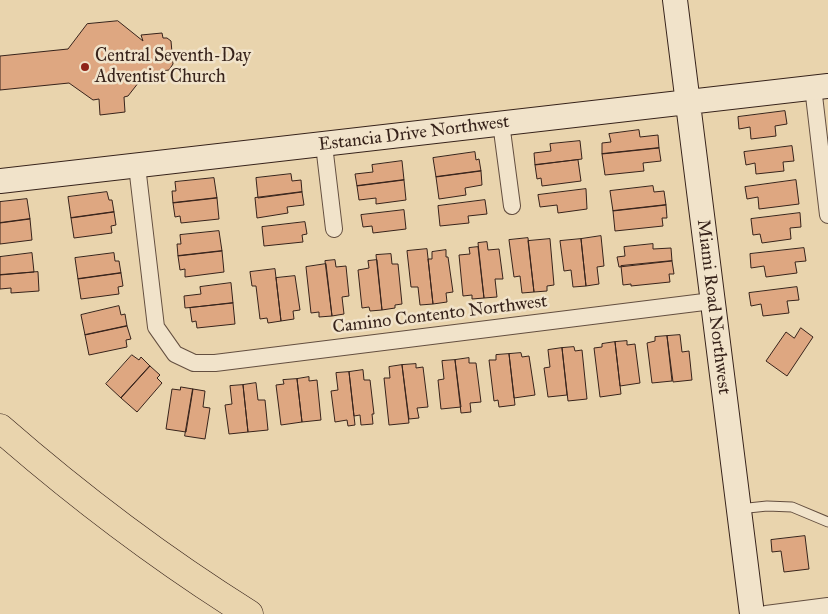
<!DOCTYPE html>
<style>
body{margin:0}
canvas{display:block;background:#e9d4ad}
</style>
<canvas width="828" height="614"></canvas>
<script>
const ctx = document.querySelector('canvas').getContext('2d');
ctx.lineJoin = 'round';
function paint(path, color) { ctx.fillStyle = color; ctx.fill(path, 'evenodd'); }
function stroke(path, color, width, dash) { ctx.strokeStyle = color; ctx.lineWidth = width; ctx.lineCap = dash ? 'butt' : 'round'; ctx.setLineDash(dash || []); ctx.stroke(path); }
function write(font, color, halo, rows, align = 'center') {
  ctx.font = font + ' "IM FELL Great Primer",serif'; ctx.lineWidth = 5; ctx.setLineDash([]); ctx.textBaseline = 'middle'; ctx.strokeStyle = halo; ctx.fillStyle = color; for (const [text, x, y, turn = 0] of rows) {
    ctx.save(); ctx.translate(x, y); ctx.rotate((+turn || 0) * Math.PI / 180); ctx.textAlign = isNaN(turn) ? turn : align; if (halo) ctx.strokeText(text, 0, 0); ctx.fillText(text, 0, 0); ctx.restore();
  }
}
const building = new Path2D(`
 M118,21L143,41L141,35L162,33L163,38H167L171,41L173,64L169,70L146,73L128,96L124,97L125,112L100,115L99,99L93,100L69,83L0,90V56L68,49L87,24Z
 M785,111L787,124L775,126L776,136L751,139L750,127L739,129L738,117Z
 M639,130L640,137L658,135L659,148L602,154V143L611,142L609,134Z
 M580,141L582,159L535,165L534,153L551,151L550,144Z
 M792,146L794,161L783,162L784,171L756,174L755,163L746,165L744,152Z
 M659,148L661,161L643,163L644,171L605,175L602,154Z
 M475,152L476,160L479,159L481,171L436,177L433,158Z
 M578,160L581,181L542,186L541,178L537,179L535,165Z
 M402,161L404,180L357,186L355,174L373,172L372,165Z
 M481,171L482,185L465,188L466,195L439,199L436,177Z
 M291,174L292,181L301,180L302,192L258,198L256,178Z
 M214,178L217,198L173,203L172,191H176L175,182Z
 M404,180L406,200L376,204V198L359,200L357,186Z
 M796,180L799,204L759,209L758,197L747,199L745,187Z
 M653,186L654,192L664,191L666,205L613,211L610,191Z
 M586,189L587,209L558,213L557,205L540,207L538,195Z
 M107,192L109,200H112L114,212L71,218L68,197Z
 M302,192L304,205L287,207L288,213L257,218L255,198Z
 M217,198L219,219L181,223L180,216L175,217L173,203Z
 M27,199L30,219L0,223V202Z
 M485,200L487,214L468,216L469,223L440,226L438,206Z
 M666,205L667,218H662L663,226L615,231L613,211Z
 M404,210L406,229L373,233L372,226L363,227L361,215Z
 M114,212L116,225L111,226L112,233L74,238L71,218Z
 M800,213L801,227L790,228L791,239L762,243L760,234L753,235L751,219Z
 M30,219L32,240L0,244V223Z
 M305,222L307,234L302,235L303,242L264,246L262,227Z
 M219,231L222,251L178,256L177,244H181L180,235Z
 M601,236L604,266L597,267L599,284L586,286L581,239Z
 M528,238L534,292L522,293L520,276L514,277L509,240Z
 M550,239L554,285L547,286V291L534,292L528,241Z
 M581,239L586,286L573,287L571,270L564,271L560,241Z
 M487,242L488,250L499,249L503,279H495L497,297L484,298L478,243Z
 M653,244V249L671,248L672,261L619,267L617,257L625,256L624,247Z
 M478,247L484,298L472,299V295L463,296L459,255L470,254L469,248Z
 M804,248L806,261L795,262L797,273L766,277L764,266L751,268L750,254Z
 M427,249L433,304L420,305L418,287H411L407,251Z
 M446,250V257H448L453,292L446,293L447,302L433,304L428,259H432V252Z
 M222,251L224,272L185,277V269L180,270L178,256Z
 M32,253L34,272L0,275V257Z
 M114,253L115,261H119L121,273L78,279L75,258Z
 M391,254L392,264H398L402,304L395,305V308L382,310L376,255Z
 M335,260L336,267L346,266L349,296L342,297L344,314L332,316L325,261Z
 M377,260L382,310L370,311L369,307L362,308L358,270L369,268L368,261Z
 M672,261L674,274H669L670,282L631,286V284L623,285L621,266Z
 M326,264L332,316L319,317V312L311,313L306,267Z
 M275,269L281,321L268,323L267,318L260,319L256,286H252L250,272Z
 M38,272L39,291L11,293V288L0,289V275Z
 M121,273L123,286L118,287L119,294L81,299L78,279Z
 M295,276L300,310L293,311L294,319L281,321L276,278Z
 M231,283L233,303L185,308L184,296L201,294L200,287Z
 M797,287L799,300L787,301L789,313L763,316L761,304L751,306L749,293Z
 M233,303L235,324L197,328L196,321L192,322L190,308Z
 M119,306L121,315L125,314L127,326L85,335L81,315Z
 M127,326L131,339L126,340L127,347L89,355L85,335Z
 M801,328L813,337L787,376L766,361L786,332L794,338Z
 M680,335L682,352L689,351L692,380L673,382L667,336Z
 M667,336L672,381L652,383L647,343L655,341V337Z
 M627,341V345L635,344L640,383L620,386L615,342Z
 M615,342L621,394L600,397L594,348L602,347V344Z
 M574,347L575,351L582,350L587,399L568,401L562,348Z
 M562,348L567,395L548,397L544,368L550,367L548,350Z
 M521,353L522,357L529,356L535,395L514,398L509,354Z
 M509,354L515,405L499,407L498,400L494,401L489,360H496V355Z
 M132,355L139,360L141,357L150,366L121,398L106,384Z
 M469,358V363H476L481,402L470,403L471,412L461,413L455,360Z
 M455,360L461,407L441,409L438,380L444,379L442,361Z
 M416,364V368L423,367L428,407L417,408L419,418L409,419L402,365Z
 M402,365L409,423L389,425L384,378H390L389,367Z
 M150,366L160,375L157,378L162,383L137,412L121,398Z
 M363,370L364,380H370L374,414H372L373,424L361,425L360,415L354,416L349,372Z
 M349,372L355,425L348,426L347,420L335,422L331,391L338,390L336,373Z
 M309,377V381L317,380L321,420L302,422L297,379Z
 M297,379L302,422L281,425L276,385L284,384L283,380Z
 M256,383L258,400H265L268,430L248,432L243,385Z
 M243,385L248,432L229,434L225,405L232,404L230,386Z
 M181,387L193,389L186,432L166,429L172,389L180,390Z
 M193,389L205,391L203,407L210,408L205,439L185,436Z
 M805,536L809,569L784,572L781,551L772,552L771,540Z`);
const lane = new Path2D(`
 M739,509L767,506L792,507L828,522`);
const street = new Path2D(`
 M813,87L828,215
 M501,123L512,206
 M324,145L334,229
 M137,166L156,327L175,354L194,363H215L712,301
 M766,614L828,606`);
const secondary = new Path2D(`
 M675,0L752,614
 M0,181L828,86`);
const highway = new Path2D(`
 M0,428C78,496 161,559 249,614`);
const markers = [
 [85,67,5,"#8f2418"]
];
const poiNames = [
 ["Central Seventh-Day",95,57],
 ["Adventist Church",95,78]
];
const streetNames = [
 ["Estancia Drive Northwest",414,134,-7],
 ["Miami Road Northwest",713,307,83],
 ["Camino Contento Northwest",440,315,-7]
];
paint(building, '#dea781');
stroke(building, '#37231b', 1);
stroke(lane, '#644f40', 11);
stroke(street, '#644f40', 18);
stroke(secondary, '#37231b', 26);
stroke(highway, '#37231b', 29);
stroke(lane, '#f1e3ca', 9);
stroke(street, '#f1e3ca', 16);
stroke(secondary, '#f1e3ca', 24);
stroke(highway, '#e9d4ad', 28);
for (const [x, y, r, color] of markers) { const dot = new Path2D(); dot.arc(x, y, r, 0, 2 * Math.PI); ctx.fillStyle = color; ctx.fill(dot); stroke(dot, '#f1e3ca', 2); }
write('18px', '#37231b', '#f1e3ca', poiNames, 'left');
write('18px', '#37231b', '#f1e3ca', streetNames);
</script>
